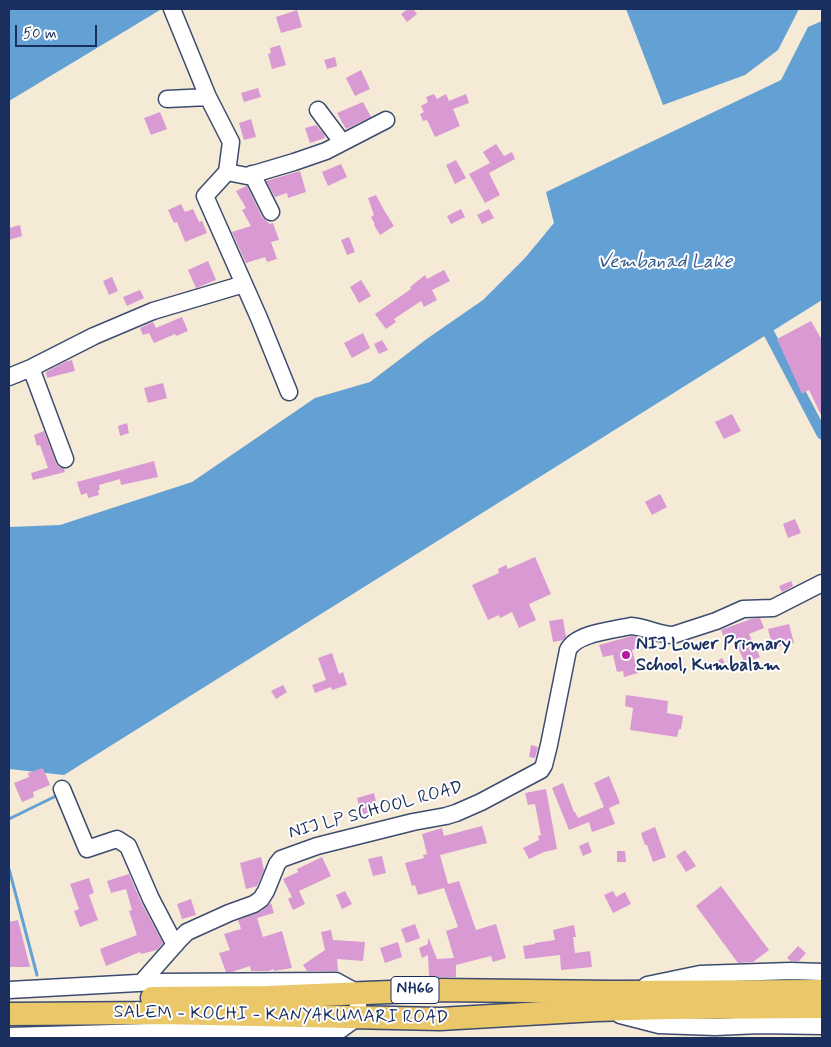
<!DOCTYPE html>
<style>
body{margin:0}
#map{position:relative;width:831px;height:1047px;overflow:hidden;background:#f5ead5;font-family:Mynerve,sans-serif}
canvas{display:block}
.frame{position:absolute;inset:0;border:10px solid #1b2f5e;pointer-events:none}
.scale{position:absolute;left:15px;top:25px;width:82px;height:22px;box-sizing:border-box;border:2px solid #1b2f5e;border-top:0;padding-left:6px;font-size:15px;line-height:18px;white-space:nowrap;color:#1b2f5e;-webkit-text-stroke:4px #fff;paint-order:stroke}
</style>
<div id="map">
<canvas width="831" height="1047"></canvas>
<div class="frame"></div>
<div class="scale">50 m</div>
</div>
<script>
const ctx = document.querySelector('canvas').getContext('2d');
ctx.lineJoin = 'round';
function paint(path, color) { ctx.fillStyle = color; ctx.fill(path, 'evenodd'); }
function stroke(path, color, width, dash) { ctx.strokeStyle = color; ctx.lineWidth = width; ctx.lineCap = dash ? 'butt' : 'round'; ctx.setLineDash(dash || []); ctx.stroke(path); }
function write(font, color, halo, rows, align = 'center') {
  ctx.font = font + ' Mynerve,sans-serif'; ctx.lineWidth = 4; ctx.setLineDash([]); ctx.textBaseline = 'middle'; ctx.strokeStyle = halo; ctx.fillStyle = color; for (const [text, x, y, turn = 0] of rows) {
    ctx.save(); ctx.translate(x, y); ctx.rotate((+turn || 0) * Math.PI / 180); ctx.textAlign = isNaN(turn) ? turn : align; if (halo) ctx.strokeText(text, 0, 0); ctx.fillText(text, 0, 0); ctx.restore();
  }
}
const water = new Path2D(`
 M9,9H159L160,10L9,101Z
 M626,9H799L778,50L745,75L663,105Z
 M822,21V300L64,775L9,769V527L60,525L192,482L315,398L370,382L428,338L483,300L525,258L554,223L546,192L781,80L808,27Z`);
const stream = new Path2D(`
 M9,819L58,795
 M9,869L37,975`);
const canal = new Path2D(`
 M762,320L822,434`);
const building = new Path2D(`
 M408,9H413L417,14L407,22L401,14Z
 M297,10L302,27L281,33L276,17Z
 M280,45L286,65L272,69L268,54L271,53L270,48Z
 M335,57L337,66L327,69L324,60Z
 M361,70L370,89L355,96L346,78Z
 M258,88L261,97L244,102L241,93Z
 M434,94L437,99L446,94L449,101L466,94L469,103L453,109L460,126L435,137L427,120L423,121L420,114L424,112L421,106L428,102L426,97Z
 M363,102L371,117L346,129L337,113Z
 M160,112L167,129L151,135L144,118Z
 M251,119L256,137L244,140L239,123Z
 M316,125L324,134L325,138L310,143L305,128Z
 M496,144L504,156L512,152L515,159L489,173L500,195L485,203L469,174L490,163L483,152Z
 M456,160L466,178L455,184L446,165Z
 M341,164L347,177L328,186L322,172Z
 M300,171L306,192L288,198L287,193L275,197L266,181Z
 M246,186H247L262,217L270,224L273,223L279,240L271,242L277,259L267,262L265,257L246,263L232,232L251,226L242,210L246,208L236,191Z
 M376,195L384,210L394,226L380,235L374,225L375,224L371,217L374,215L368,198Z
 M181,204L185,212L193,209L199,222L202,221L207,233L185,242L177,222L174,223L168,210Z
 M461,209L465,217L451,224L447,216Z
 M489,209L494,218L482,224L477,215Z
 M20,225L22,236L9,240V228Z
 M349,237L355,252L347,255L341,240Z
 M208,261L216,280L196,288L188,270Z
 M444,270L450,281L432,290L437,300L424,307L421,301L394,319L396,322L386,329L375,314L411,289L410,287L425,275L427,279Z
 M112,277L118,291L109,295L103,281Z
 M361,280L371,296L359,303L350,287Z
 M140,290L144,298L127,306L123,297Z
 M182,317L188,331L176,336L175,334L154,343L149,333L143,335L140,328L153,322L156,328Z
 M811,321L822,340V417L809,390L802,394L777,339Z
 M363,333L370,348L352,358L344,343Z
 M382,340L388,350L379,354L374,344Z
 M72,360L75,371L47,378L46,372L65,362Z
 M163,383L167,398L148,403L144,388Z
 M732,414L741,431L724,439L715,422Z
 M127,423L129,433L120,436L118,426Z
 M44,431L56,463L59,467L64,469L65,472L33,480L31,473L48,468L40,445L37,446L34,435Z
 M154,461L158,477L121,485L120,479L99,485L100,490H98L99,495L88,498L87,493L81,495L77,482Z
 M660,494L667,507L652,515L645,502Z
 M795,519L801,533L788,538L783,524Z
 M535,557L551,594L529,604L536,620L519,628L512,612L500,618L499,615L488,620L472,585L499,573L498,569L506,565L508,569Z
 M791,581L793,586L782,592L779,586Z
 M760,618L764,628L749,634L760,657L745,663L734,639L726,642L721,630L751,619Z
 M563,619L566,637L563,640L553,642L549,621Z
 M789,624L794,643L773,648L768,629Z
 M632,636L643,638L645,646L632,650L638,673L624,677L623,671L617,672L613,655L603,657L599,645Z
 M332,653L339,674L343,672L347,685L332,690L331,687L315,693L312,685L326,680L318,658Z
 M722,658L727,667L716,672L712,664Z
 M283,685L287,692L276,699L271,691Z
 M626,695L668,701L667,713L683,716L681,729H679L677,737L630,730L633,708L625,706Z
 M531,745L538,747L535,758L529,757Z
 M43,768L50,785L33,792L34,797L22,802L14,783L29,777L28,773Z
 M609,776L620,803L609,808L615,824L592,832L589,822L569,830L552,788L563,783L574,812H575L578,818L604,807L594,783Z
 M546,789L557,849L544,852L529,859L523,848L539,840L538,836L541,835L535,804L528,805L525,793Z
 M374,793L378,810L361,815L357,798Z
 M482,826L487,843L440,855L448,884L459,881L476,930L496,924L506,958L493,962L491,956L456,965V977H429L428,955L422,958L419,948L428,944V939H429L437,959L454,958L446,931L458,927L444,888L418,895L415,885L412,886L405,863L424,858L423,855L427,854L422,834L442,828L444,836Z
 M655,827L666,857L653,862L647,845H645L641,833Z
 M588,842L592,852L583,856L579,846Z
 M685,850L696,866L686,872L676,856Z
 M617,851H625L626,862H617Z
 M382,856L386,873L373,876L368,859Z
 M261,857L264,870L257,886L246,889L240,863Z
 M322,857L331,876L299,891L305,904L293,910L288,899L292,897L283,879L298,872L297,869Z
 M129,874L142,904L163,943L157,950L141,954L140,952L106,966L100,949L137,935L129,911L132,910L126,889L111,893L107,881Z
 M89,878L94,893L89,895L98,920L80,927L74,911L79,909L70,884Z
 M721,886L769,950L753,962L738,963L696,906Z
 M345,891L352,904L342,909L336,895Z
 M613,891L616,897L625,892L631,904L613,913L604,895Z
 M191,899L196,915L182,919L177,904Z
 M271,903L274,913L257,918L263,937L282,931L292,968L274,971V969L268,971H251L250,966L232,972H226L219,953L230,950L224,934L241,929L238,920L260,912Z
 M18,920L30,967H9V922Z
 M415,924L420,938L406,943L401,929Z
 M574,925L576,937H573L575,953L590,951L592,967L561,970L560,955L525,959L523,946L535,944V943L555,940L553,930Z
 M331,930L333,940L365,942L363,961L337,959L338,971H307L303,965L325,950L321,932Z
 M398,942L402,957L385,963L380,948Z
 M798,946L806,953L799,961H791L787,958Z`);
const minor = new Path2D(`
 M172,9L208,97L231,142L227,172L205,196L259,318L289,392
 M167,99L208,97
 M318,110L342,142
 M227,172L247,176L294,162L326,151L386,120
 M252,174L271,212
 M31,368L65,459
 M9,377L31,368L94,336L153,311L244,284
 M62,789L87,849L117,839L128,846L151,899L175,945
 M142,982L180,939L187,932L229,913L254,904L261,899L266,891L277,864L281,859L317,846L413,822L446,816L456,813L481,802L541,770L544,765L549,745L568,650C576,633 614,630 631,626C646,627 659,635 673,635L716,621L743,609L773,608L822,583
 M647,985L700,974L791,971L822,972
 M9,990L156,982L336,981L358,993V1017L340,1030L148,1032L9,1036
 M620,1015L659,1025L715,1027L760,1025L822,1026`);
const highway = new Path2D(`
 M152,998L266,997L440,990L613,992L822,991
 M9,1014L162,1013L440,1019L596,1010L667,1008L822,1007`);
const markers = [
 [626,655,5,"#b5179e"]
];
const shields = [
 [415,990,48]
];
const shieldNames = [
 ["NH66",415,990]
];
const poiNames = [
 ["NIJ Lower Primary",636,645],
 ["School, Kumbalam",636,666]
];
const streetNames = [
 ["NIJ LP SCHOOL ROAD",376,811,-15],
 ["SALEM - KOCHI - KANYAKUMARI ROAD",281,1016,1]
];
const waterNames = [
 ["Vembanad Lake",665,263]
];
paint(water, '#63a0d4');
stroke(stream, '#63a0d4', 3);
stroke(canal, '#63a0d4', 11);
paint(building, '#d999d3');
stroke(minor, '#3c4b70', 19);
stroke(highway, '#3c4b70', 25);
stroke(minor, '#fff', 16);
stroke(highway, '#eac769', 22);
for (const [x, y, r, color] of markers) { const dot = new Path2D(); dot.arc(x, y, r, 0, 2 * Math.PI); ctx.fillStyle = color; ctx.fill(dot); stroke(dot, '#fff', 2); }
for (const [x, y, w] of shields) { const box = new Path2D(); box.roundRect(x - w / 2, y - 13.5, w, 27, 4); ctx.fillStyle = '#fff'; ctx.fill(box); stroke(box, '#1b2f5e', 1); }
write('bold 16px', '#1b2f5e', null, shieldNames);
write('bold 18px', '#1b2f5e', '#fff', poiNames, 'left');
write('18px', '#1b2f5e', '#fff', streetNames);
write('italic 19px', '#385c8d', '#fff', waterNames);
</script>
